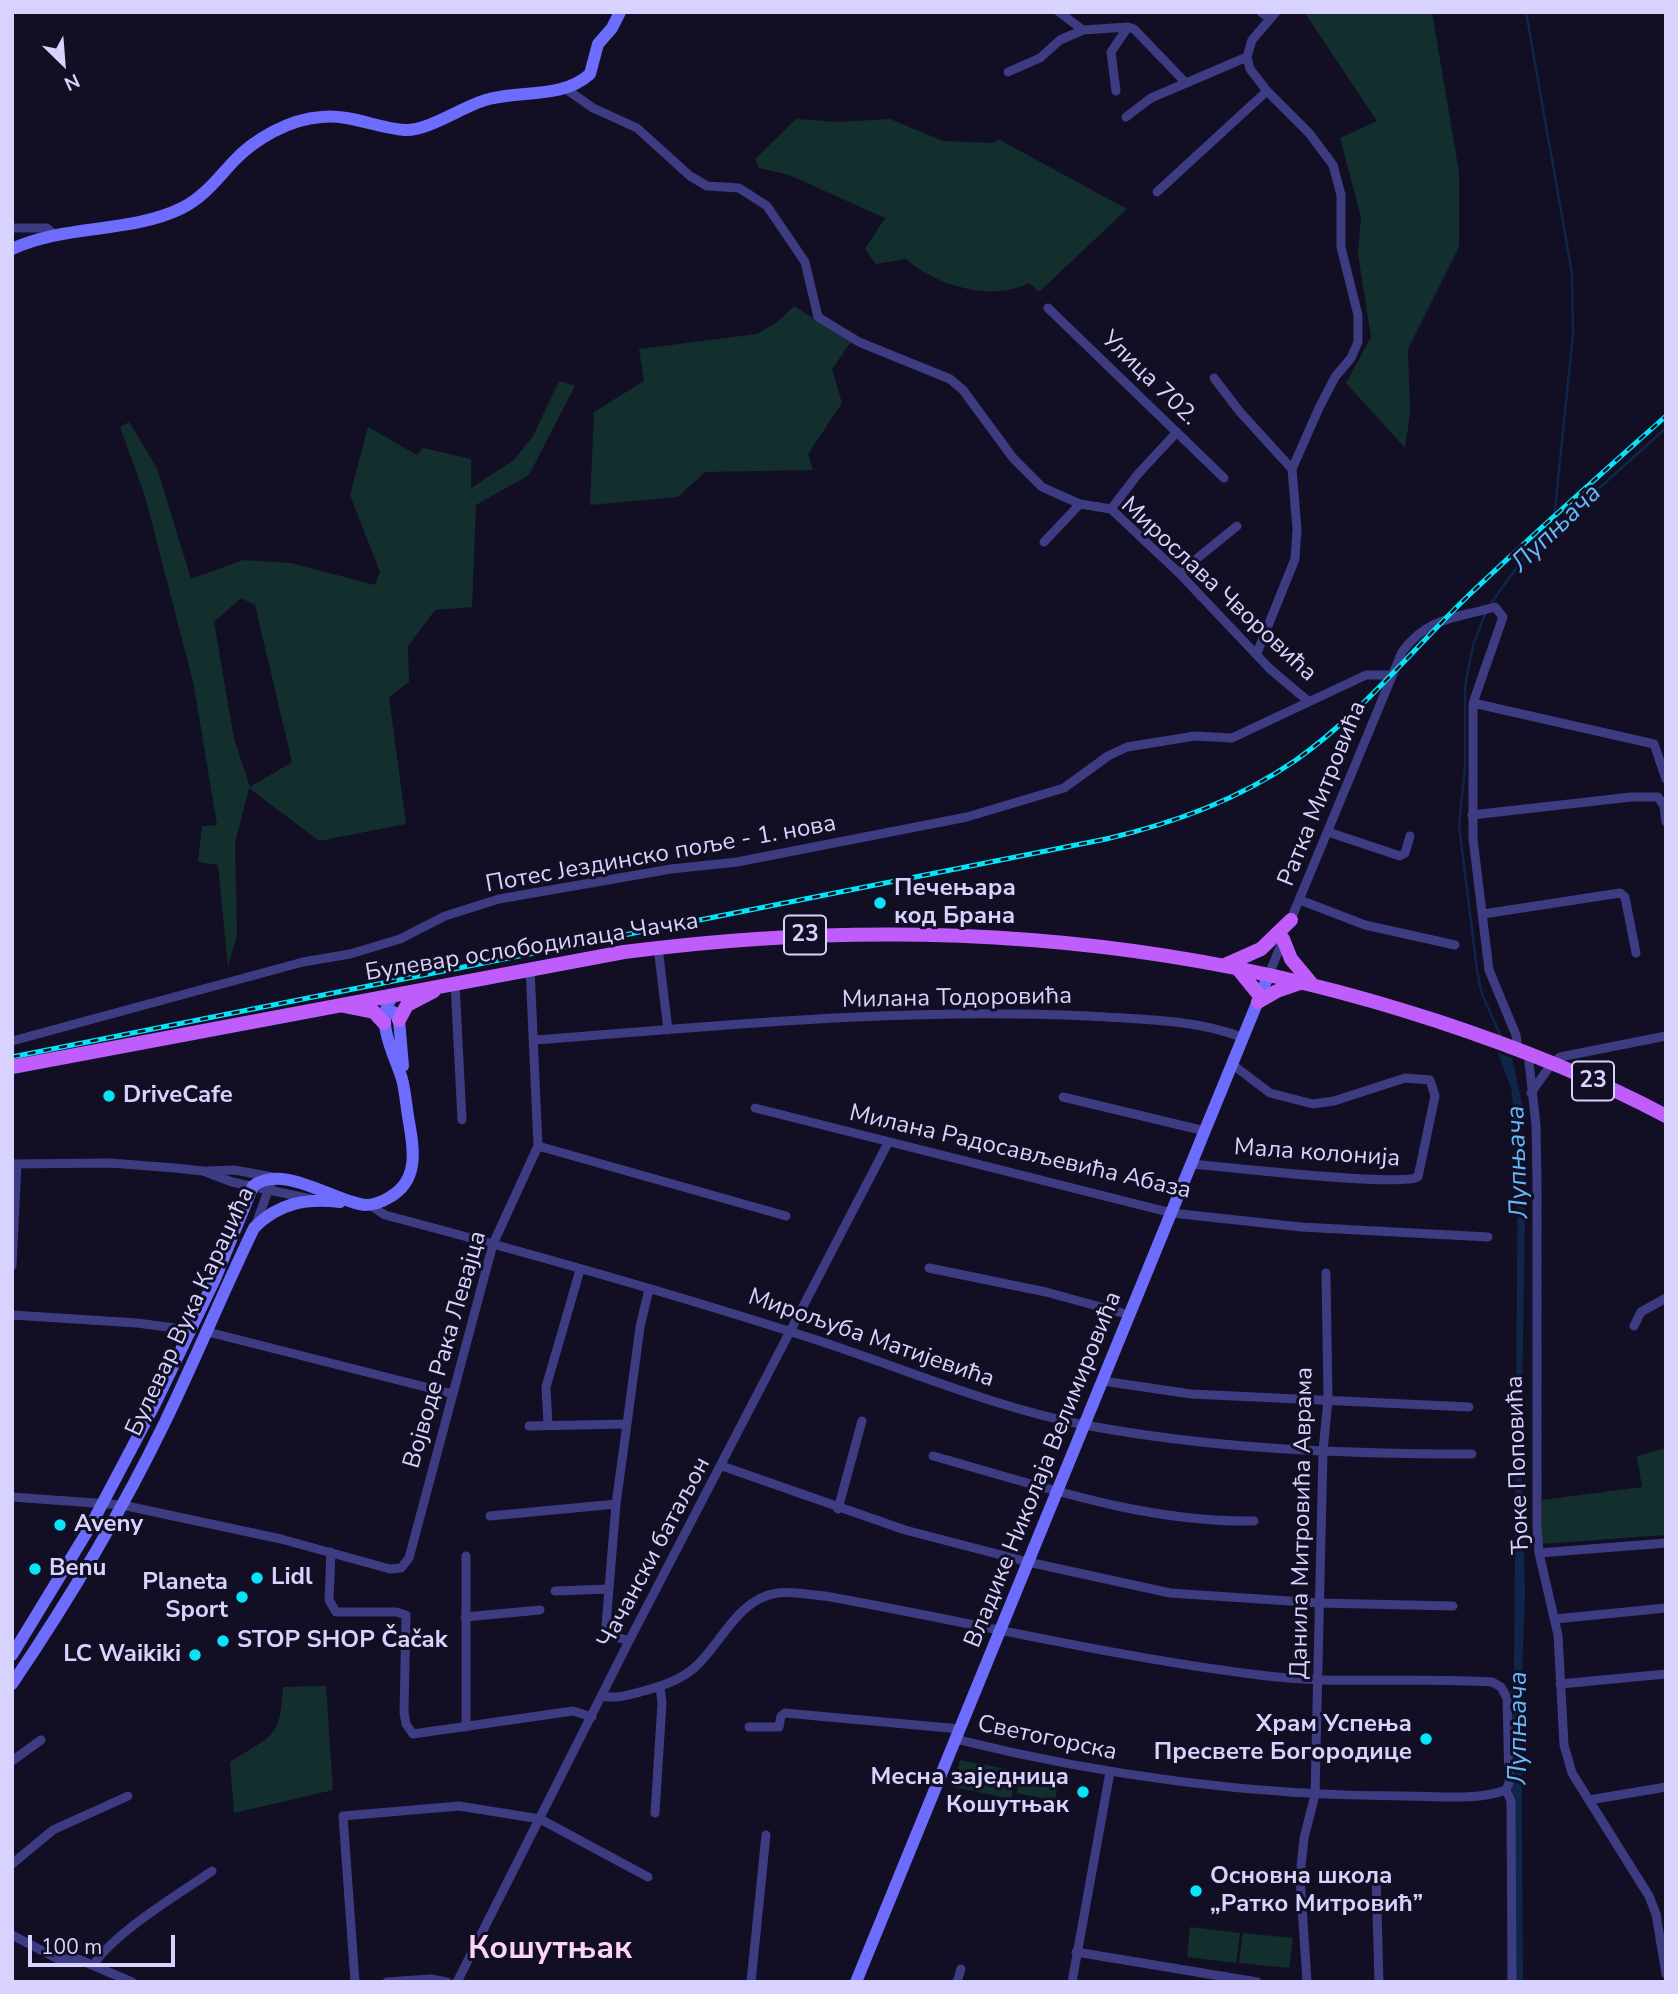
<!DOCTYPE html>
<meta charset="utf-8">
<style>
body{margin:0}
#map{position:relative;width:1678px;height:1994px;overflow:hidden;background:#120f24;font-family:"Nunito Sans",sans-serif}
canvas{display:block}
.frame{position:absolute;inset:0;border:14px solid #d7d3fe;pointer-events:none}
.north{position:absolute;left:28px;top:28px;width:70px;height:70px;-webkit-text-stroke:5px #120f24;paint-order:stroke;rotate:155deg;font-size:19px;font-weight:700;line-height:28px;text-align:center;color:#d7d3fe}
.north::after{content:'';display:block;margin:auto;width:24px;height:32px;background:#d7d3fe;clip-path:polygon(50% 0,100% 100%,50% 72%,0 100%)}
.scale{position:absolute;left:28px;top:1935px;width:147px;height:32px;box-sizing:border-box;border:4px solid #d7d3fe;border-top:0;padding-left:9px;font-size:21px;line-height:24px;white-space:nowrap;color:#d7d3fe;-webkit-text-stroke:5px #120f24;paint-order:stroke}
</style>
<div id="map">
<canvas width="1678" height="1994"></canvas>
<div class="frame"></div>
<div class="north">N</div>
<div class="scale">100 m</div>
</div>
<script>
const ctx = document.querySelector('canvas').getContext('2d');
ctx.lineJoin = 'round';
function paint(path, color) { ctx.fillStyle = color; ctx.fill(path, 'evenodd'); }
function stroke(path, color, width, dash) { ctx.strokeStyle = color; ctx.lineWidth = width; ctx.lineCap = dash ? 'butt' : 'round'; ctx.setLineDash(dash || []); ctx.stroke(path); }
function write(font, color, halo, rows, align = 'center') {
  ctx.font = font + ' "Nunito Sans",sans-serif'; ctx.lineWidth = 6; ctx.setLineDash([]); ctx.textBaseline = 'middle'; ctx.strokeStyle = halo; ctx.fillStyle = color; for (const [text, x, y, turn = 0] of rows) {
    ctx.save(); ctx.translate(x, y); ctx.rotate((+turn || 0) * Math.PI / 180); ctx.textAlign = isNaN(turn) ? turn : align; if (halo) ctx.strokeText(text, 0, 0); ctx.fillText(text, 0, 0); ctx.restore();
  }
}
const green = new Path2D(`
 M1432,12L1459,172V247L1408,349L1410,414L1405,448L1346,383L1371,337L1358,254L1361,217L1340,138L1377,121L1305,13Z
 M796,119L838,122L890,119L943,141L994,143L998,139L1127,209L1039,292L1029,283C991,302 937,286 906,259L876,264L865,249L885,218L789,175L759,168L755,159Z
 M794,306L851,342L832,369L842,403L808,454L813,470L705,472L678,497L590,505L594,412L644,381L639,349L757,334L776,323Z
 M559,381L575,386L529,475L476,505L472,607L435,610L408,646L409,682L389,697L406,824L319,841L249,788L235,843L237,934L228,967L218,865L198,862L202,826L217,825L194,686L145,496L120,427L129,422L157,468L191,579L243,560L291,563L375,585L380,572L350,495L368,427L417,455L423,448L471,459V488L514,460L533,436ZM241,598L255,605L292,762L250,787L234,739L214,622Z
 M1666,1448V1535L1541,1544L1542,1500L1642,1487L1637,1456Z
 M326,1686L333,1790L234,1813L230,1762C273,1734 280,1740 283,1687Z
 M960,1760L1017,1771L1011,1799L954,1787Z
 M1021,1772L1059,1780L1055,1801L1017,1793Z
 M1190,1927L1240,1933L1236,1963L1187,1957Z
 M1243,1933L1293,1938L1289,1968L1239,1963Z`);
const water = new Path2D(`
 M1498,1053L1512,1058L1522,1103L1525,1220L1521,1458L1525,1593L1521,1701L1523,1982H1515L1510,1686L1514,1676L1518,1143L1511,1088Z`);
const stream = new Path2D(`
 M1526,12L1572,273L1573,334L1553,529
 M1489,606L1527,553L1666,428
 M1486,612L1473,645L1465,687V767L1459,825L1477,970L1482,994L1501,1037`);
const street = new Path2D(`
 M1059,12L1083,30
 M1261,12L1270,19
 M1008,72L1040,58L1060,40L1083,30L1128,27L1134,29L1185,82
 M566,89L593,108L637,128L690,176L707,186L739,188L767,206L805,262L818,317L859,342L950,379L963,390L1013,458L1042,487L1080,504L1111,509L1179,573L1270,669L1308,701
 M1116,91L1111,52L1128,27
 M1126,117L1151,98L1247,57
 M1157,192L1267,91
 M12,228H47L56,236
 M1048,308L1224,478
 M1214,378L1240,412L1292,469
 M1111,509L1138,474L1177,432
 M1044,542L1080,504
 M1179,573L1237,526
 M1257,653L1295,559L1297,529L1292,469L1319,408L1335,377L1351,358L1358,342V315L1341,247V195L1333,165L1309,133L1267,91L1250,69L1247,57L1252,40L1276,12
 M1473,703L1654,744L1666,779
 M1472,815L1631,797H1658L1664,806L1666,822
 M1328,832L1400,856L1405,853L1410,836
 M1300,900L1365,925L1455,945
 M1483,914L1620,893L1625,897L1636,953
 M1289,924L1402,652C1427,617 1457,618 1495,607L1503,617L1473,703V839L1489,970L1516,1035L1518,1049
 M658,947L668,1030
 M530,968L538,1146
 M1269,974L1283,940
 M455,983L462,1120
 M534,1040C717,1026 903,1007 1087,1016C1139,1019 1195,1019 1244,1038
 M12,1041L303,962L350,954L400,939L445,916L499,899L671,869L737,862L967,817L1064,788L1108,756L1127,747L1195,736L1232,738L1366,675H1391
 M1528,1053L1536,1125L1537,1181V1527L1539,1553L1558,1635L1564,1745L1572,1773L1649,1896L1656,1914L1666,1974
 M1531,1093L1552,1063L1560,1057L1666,1036
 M1063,1097L1205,1131
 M755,1108L1172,1213L1301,1227L1488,1237
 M12,1164L110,1163L175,1168L203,1171L232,1182L311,1199
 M1192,1164C1227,1167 1398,1187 1418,1177L1435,1096L1430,1080L1405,1078L1334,1101L1313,1104L1270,1093L1233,1065
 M208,1171L234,1170L273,1177L256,1224
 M370,1205L385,1215C525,1252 664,1291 801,1335C897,1365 987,1406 1085,1425C1212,1449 1343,1454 1472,1454
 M12,1266L17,1164
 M929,1268L1046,1292L1130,1315
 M12,1315L137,1323L190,1330
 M1634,1326L1641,1312L1666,1298
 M208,1332L453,1394
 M1103,1381L1191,1394L1469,1407
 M627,1424L640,1327L649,1289
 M548,1425L546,1387L580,1270
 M529,1426L627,1424L616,1504L606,1625L613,1636L629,1641
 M933,1456C1038,1485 1144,1523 1254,1521
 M722,1466L905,1530L1028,1562L1170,1593L1319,1603L1453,1606
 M12,1497L122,1505L281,1539L390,1569L401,1568L409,1558L493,1244L538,1146L786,1216
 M838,1509L862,1421
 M490,1516L616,1504
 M331,1552L329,1600L336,1612H396L406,1615L404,1712L406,1724L413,1734L573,1711L592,1717
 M1539,1553L1666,1543
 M466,1556V1727
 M555,1591L608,1589
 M465,1617L540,1610
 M1555,1619L1666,1608
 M1560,1684L1666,1674
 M603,1696C616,1699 627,1695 640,1692C659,1687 679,1681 694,1668C720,1646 737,1599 777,1593C792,1591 810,1595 825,1596C970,1622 1113,1657 1259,1675C1337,1685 1414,1677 1492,1682L1501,1687L1507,1698L1509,1783L1506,1790
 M749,1727H779L781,1716L785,1713L960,1729
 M955,1739C1104,1776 1252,1796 1405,1796C1436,1796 1477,1801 1506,1790
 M12,1761L41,1740
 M1506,1790L1511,1801L1512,1982
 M1589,1800L1666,1787
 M655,1813L662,1703L660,1687
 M12,1864L53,1830L128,1796
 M1376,1874L1379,1982
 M12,1935L58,1959H78L132,1982
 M1076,1952L1257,1982
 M94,1964C115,1932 179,1894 212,1871
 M355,1982L343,1816L459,1806L540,1819L648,1877
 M387,1982L431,1979L447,1982
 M457,1982L629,1641L888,1143
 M751,1982L766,1835
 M957,1982L961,1969
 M1072,1982L1110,1772
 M1307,1982L1300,1877L1304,1838L1315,1795L1323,1451L1328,1400L1326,1273`);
const secondary = new Path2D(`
 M12,249C65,224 129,234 182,208C204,197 217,179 233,162C254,139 290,119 321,117C350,114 377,128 405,130C429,131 464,105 489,99C523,90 562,99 590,74L598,44L612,28L620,12
 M394,1012L399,1020L403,1066
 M12,1655L90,1527L155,1404L215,1279L253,1186C283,1163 333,1201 365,1205C374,1205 382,1202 390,1197C421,1179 413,1146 408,1116C406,1104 405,1090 402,1079C394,1053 372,1017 395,994
 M12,1684C69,1600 121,1513 165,1422C196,1358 223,1292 254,1228C278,1203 306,1198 340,1202
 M856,1982L1269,974`);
const primary = new Path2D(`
 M1283,939L1291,959L1311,983
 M1225,965L1261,949L1291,920
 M1238,969L1260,996
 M1258,1002L1277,991L1303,982
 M344,1006L374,1012L384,1023
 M399,1020L407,1005L434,991
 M12,1067L624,952C899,916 1174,934 1437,1021C1516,1047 1593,1077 1666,1116`);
const rail = new Path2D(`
 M12,1057L1106,839C1174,823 1238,800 1296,760C1360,715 1413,649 1469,595C1533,534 1600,475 1666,416`);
const markers = [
 [880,903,7,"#05e4f8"],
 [109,1096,7,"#05e4f8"],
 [60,1525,7,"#05e4f8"],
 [35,1569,7,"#05e4f8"],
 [257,1578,7,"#05e4f8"],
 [242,1597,7,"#05e4f8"],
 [223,1641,7,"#05e4f8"],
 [195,1655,7,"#05e4f8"],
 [1426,1739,7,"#05e4f8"],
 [1083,1792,7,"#05e4f8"],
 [1196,1891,7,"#05e4f8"]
];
const shields = [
 [805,935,42],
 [1593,1081,42]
];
const shieldNames = [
 ["23",805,935],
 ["23",1593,1081]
];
const streetNames = [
 ["Улица 702.",1149,379,44],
 ["Мирослава Чворовића",1218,590,43],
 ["Ратка Митровића",1323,794,-68],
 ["Потес Јездинско поље - 1. нова",661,855,-10],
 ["Булевар ослободилаца Чачка",532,948,-9],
 ["Милана Тодоровића",957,999,-1],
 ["Милана Радосављевића Абаза",1020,1153,13],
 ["Мала колонија",1317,1154,4],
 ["Булевар Вука Караџића",191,1312,-65],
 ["Мирољуба Матијевића",871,1339,19],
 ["Војводе Рака Левајца",446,1350,-74],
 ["Ђоке Поповића",1519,1465,-92],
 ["Владике Николаја Велимировића",1044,1470,-68],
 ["Данила Митровића Аврама",1303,1523,-89],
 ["Чачански батаљон",655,1553,-62],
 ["Светогорска",1047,1739,12]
];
const poiNames = [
 ["Печењара",894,889],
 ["код Брана",894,917],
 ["DriveCafe",123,1096],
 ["Aveny",74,1525],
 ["Benu",49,1569],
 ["Lidl",271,1578],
 ["Planeta",228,1583,"right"],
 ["Sport",228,1611,"right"],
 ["STOP SHOP Čačak",237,1641],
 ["LC Waikiki",181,1655,"right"],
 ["Храм Успења",1412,1725,"right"],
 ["Пресвете Богородице",1412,1753,"right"],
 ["Месна заједница",1069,1778,"right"],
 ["Кошутњак",1069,1806,"right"],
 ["Основна школа",1210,1877],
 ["„Ратко Митровић”",1210,1905]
];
const waterNames = [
 ["Лупњача",1557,529,-44],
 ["Лупњача",1519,1162,-92],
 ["Лупњача",1520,1728,-90]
];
const districtNames = [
 ["Кошутњак",550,1950]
];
paint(green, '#122e2d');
paint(water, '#0f2648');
stroke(stream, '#0f2648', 2.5);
stroke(street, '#3d3b82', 9);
stroke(secondary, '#6e6cfc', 12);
stroke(primary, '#be5dfb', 14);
stroke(rail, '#05e4f8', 5);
stroke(rail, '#120f24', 2.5, [8]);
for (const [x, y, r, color] of markers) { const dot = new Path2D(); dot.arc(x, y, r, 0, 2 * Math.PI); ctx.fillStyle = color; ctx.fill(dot); stroke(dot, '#120f24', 2.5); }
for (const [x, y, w] of shields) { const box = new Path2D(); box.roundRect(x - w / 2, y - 19.5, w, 39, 5); ctx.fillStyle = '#120f24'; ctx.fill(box); stroke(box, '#d7d3fe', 2); }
write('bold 23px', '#d7d3fe', null, shieldNames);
write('24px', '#d7d3fe', '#120f24', streetNames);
write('bold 24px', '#d7d3fe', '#120f24', poiNames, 'left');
write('italic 26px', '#64b8fc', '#120f24', waterNames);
write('bold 32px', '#fed5f0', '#120f24', districtNames);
</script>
